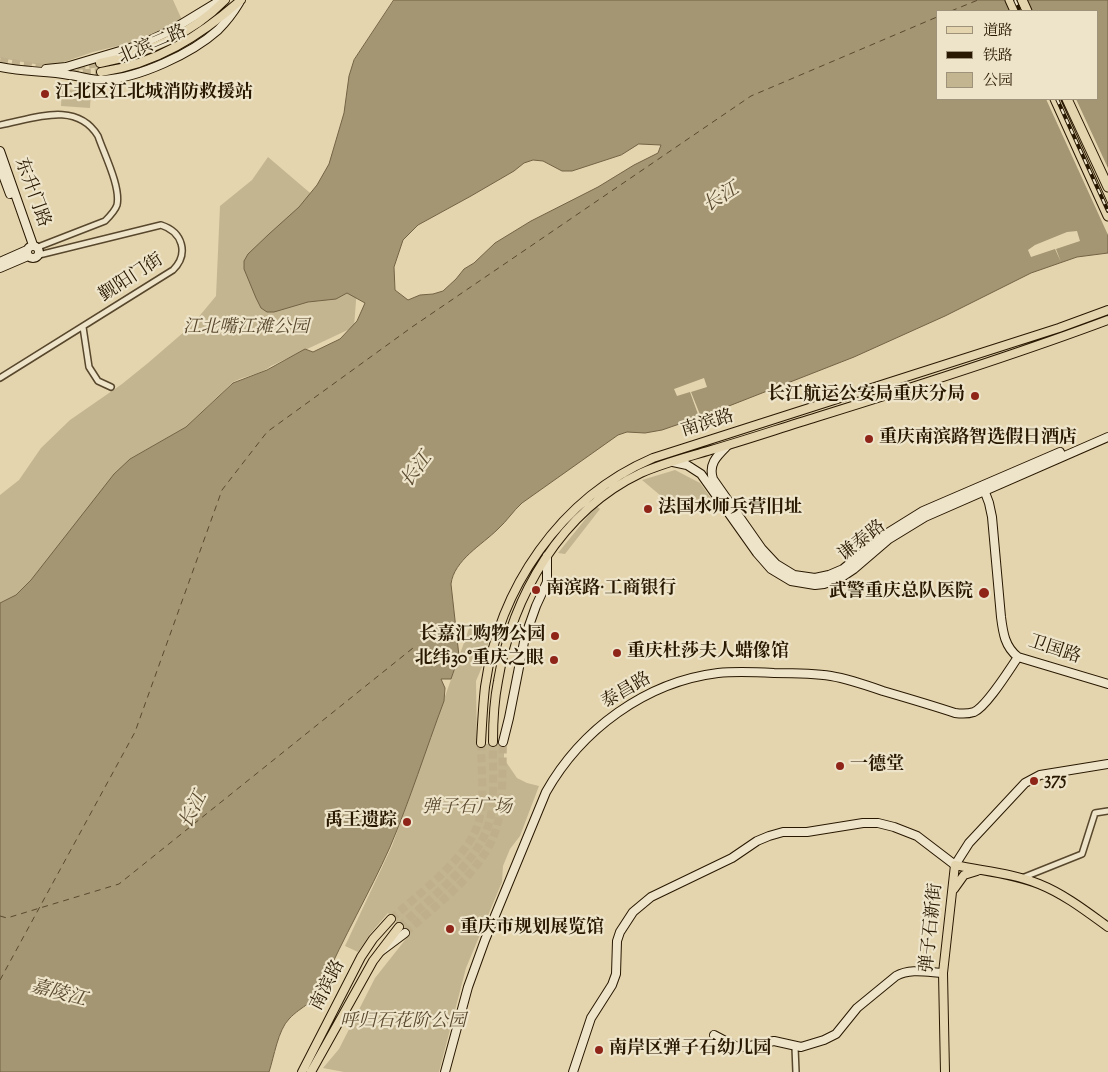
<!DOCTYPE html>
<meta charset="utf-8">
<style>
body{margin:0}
#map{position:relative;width:1108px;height:1072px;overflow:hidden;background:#e4d5ae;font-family:"Sorts Mill Goudy","Noto Serif SC",serif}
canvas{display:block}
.legend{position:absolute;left:936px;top:10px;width:162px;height:90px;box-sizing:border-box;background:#ede4ca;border:1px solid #9f927a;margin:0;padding:6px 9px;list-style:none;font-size:15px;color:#291801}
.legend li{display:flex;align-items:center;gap:10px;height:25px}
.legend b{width:25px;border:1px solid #9f927a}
</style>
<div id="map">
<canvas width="1108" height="1072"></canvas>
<ul class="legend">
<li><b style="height:6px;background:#e4d5ae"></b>道路</li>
<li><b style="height:6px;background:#291801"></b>铁路</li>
<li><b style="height:14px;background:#c4b591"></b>公园</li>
</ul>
</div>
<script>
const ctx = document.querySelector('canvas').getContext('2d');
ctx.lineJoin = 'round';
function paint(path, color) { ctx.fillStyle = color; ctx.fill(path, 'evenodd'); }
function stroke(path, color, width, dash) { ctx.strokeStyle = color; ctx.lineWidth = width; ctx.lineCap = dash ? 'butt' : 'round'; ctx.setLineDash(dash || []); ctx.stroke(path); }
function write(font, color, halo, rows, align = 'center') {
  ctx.font = font + ' "Sorts Mill Goudy","Noto Serif SC",serif'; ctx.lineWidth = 4.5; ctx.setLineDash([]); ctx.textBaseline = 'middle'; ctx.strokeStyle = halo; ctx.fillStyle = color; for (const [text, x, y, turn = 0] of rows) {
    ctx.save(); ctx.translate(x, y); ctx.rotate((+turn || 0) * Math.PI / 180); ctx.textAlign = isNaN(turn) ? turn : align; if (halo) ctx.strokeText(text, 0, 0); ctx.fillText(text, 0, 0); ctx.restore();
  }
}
const green = new Path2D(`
 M0,0H173L182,20L166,29L130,43L93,52L64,62L50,65L34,64L0,58Z
 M62,89L91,91L90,108L61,106Z
 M268,157L316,198L357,288L354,327L271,366C262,374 244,376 233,382L186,427L130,459L123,477L81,532L0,613V495L19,480L41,448L70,420L122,384L148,363L192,325L216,296L220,206L252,180Z
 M675,470L700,483L716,505L673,506L642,480Z
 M596,506L600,509L565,554L558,553Z
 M471,623L491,633L482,667L476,681L477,745L504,742V759L517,778L527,783L539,786L520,836L510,849L503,866L502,882L466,968L439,1072H344L323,1068L339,1049L375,978L409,935L388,913L370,934L358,952L345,946L392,846Z`);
const water = new Path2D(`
 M394,0H1108V253L1077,257L1031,273L945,316L854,357L711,413L662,430L645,433L627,432L618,435L522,503C513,511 507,521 498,529C482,545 454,560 451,584L459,656L451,679H441L445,688L444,701C426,749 410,800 390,847C369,894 343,938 323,984C315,1004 302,1005 289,1019C278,1030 274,1057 269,1072H0V603L16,595L31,580L114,474L130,459L186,427L233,383L267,370L305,349L313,352L340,339L357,321L365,303L347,293L336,299L308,302L274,312H267L261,308L256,298L244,269V261L248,254L269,234L299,207L317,185L329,164L344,113L349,76L354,60ZM937,11H1097V99H937ZM639,144L661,145L658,153L634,165L598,187L531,221L495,243L474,263L464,269L456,279L443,291L433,294L420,295L408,300L395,290L394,267L403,240L418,225L471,196L514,171L524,163L533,160L543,161L562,171H572L621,155Z`);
const pier = new Path2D(`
 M1046,99H1076L1108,168V235Z
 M1077,231L1080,241L1056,249L1061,262L1055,249L1031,257L1028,250L1035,245L1067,232Z
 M704,378L707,387L691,392L701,417H699L690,392L677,396L674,389Z`);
const ferry = new Path2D(`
 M951,11L978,0
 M0,916L7,918L119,884L413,648
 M0,980L135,732L222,490L267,432L412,327L751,96L937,17`);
const secondaryTunnel = new Path2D(`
 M405,933C438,903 485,871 497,826C504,800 502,769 503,742`);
const primaryTunnel = new Path2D(`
 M0,61L35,67L53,68
 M77,66L100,63
 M71,74L101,72
 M391,919C418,894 471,856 479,820C485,796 481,768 481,743
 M399,927C430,898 477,865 489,823C496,801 492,766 493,742`);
const street = new Path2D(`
 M0,125C33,119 76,100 98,136C104,154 121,187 117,205C115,211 110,216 105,221L38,247
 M83,327L89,367L98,381L111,387
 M0,378L173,270C189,254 183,232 161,225L39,255
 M1022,878L1082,854L1095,813L1108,811
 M795,1047L796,1072`);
const secondary = new Path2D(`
 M0,67C23,72 46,71 69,75C80,76 91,80 103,80C139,78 191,54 218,30C226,22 233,13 239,3
 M46,69L66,67L140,45L170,31L221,0
 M0,151L33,245
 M0,167L10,194
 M27 252a6 6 0 1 1 12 0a6 6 0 1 1-12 0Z
 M0,262L27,250
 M0,268L28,256
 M727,446C717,456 708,464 713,479L762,549L776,564L794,575L815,578L829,575L843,569L886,534L923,511L1060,452
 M673,462L687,465L701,474L757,553L771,569L791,581L815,585L824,584L839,579L854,569L889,539L925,517L1108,437
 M983,487L989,503L992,517L1001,617C1003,633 1005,647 1018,657L1108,684
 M503,742L509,718L525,637L536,606L547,582V556
 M381,951L405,933
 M714,1035L735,1046L745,1047L774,1041L801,1047L824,1040L836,1034L857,1008L896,976C910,968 927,972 943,973
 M445,1072L468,987L485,940L546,792C581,730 645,682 718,673C736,671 756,672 774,673C793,673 813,673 831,676C849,679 866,685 883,691C907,698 931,705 955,713C962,714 968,714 974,712C987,706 1009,670 1018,657
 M573,1072L591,1018L612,985L616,974L617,941L620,932L633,912L651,897L732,858L757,841L769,836L783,832H807L863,823H878L894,827L917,836L955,865L969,843L1025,783L1040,775L1108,764`);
const primary = new Path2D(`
 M100,63C146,54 192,34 225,0
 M101,72C156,64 200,36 241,0
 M493,742C493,722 494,701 498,681C512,596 561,511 641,473C663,463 688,457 711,450C746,440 781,428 817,417C914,387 1012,356 1108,320
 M481,743C482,724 483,705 485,687C499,588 560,498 653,458L1059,328L1108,310
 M954,889L964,875L977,871
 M302,1072L361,957L373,939L391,919
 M311,1072L373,961L399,927
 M945,1072L943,973L955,865C982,871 1012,873 1039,884C1064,894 1086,911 1108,927`);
const highway = new Path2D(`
 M1010,0L1015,11
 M1022,0L1027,11
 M1055,99L1108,216
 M1067,99L1108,187`);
const rail = new Path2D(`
 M1015,0L1020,11
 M1057,99L1108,211`);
const markers = [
 [45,94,5,"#8f2418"],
 [975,396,5,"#8f2418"],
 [869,439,5,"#8f2418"],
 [648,509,5,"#8f2418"],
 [536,590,5,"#8f2418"],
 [984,593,6,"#8f2418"],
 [555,636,5,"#8f2418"],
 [617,653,5,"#8f2418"],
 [554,660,5,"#8f2418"],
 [840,766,5,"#8f2418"],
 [1034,781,5,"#8f2418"],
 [407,822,5,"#8f2418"],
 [450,929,5,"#8f2418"],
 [599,1050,5,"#8f2418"]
];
const streetNames = [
 ["北滨二路",153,46,-23],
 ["东升门路",31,193,70],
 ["觐阳门街",132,279,-33],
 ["南滨路",708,425,-17],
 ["谦泰路",863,542,-38],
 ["卫国路",1054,651,18],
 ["泰昌路",627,692,-30],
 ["弹子石新街",933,928,-84],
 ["南滨路",329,986,-63]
];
const poiNames = [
 ["江北区江北城消防救援站",55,94],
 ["长江航运公安局重庆分局",965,396,"right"],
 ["重庆南滨路智选假日酒店",879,439],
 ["法国水师兵营旧址",658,509],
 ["南滨路·工商银行",546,590],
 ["武警重庆总队医院",973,593,"right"],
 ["长嘉汇购物公园",545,636,"right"],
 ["重庆杜莎夫人蜡像馆",627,653],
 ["北纬30°重庆之眼",544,660,"right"],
 ["一德堂",850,766],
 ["375",1044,781],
 ["禹王遗踪",397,822,"right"],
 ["重庆市规划展览馆",460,929],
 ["南岸区弹子石幼儿园",609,1050]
];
const parkNames = [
 ["江北嘴江滩公园",246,329],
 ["弹子石广场",467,809],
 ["呼归石花阶公园",403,1023]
];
const waterNames = [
 ["长江",722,199,-32],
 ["长江",418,471,-53],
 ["长江",195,811,-63],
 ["嘉陵江",58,995,15]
];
paint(green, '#c4b591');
paint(water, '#a49573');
stroke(water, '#736345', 1);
paint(pier, '#e4d5ae');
stroke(ferry, '#5a4a2f', 1, [6, 5]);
stroke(secondaryTunnel, '#bfaf8b', 8, [8, 4]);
stroke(primaryTunnel, '#bfaf8b', 8, [8, 4]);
stroke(street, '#58472c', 8);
stroke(secondary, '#291801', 10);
stroke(primary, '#291801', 10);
stroke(highway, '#291801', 11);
stroke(street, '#ede4ca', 5);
stroke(secondary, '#ede4ca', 8);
stroke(primary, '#e4d5ae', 8);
stroke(highway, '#e4d5ae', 9);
stroke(rail, '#291801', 4);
stroke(rail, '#ede4ca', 2, [5.5]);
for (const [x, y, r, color] of markers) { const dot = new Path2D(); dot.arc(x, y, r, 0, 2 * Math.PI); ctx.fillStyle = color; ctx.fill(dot); stroke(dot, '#ede4ca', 2); }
write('18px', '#291801', '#ede4ca', streetNames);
write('bold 18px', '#291801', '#ede4ca', poiNames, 'left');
write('italic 18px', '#58472c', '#ede4ca', parkNames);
write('italic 19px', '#5a4a2f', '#ede4ca', waterNames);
</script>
